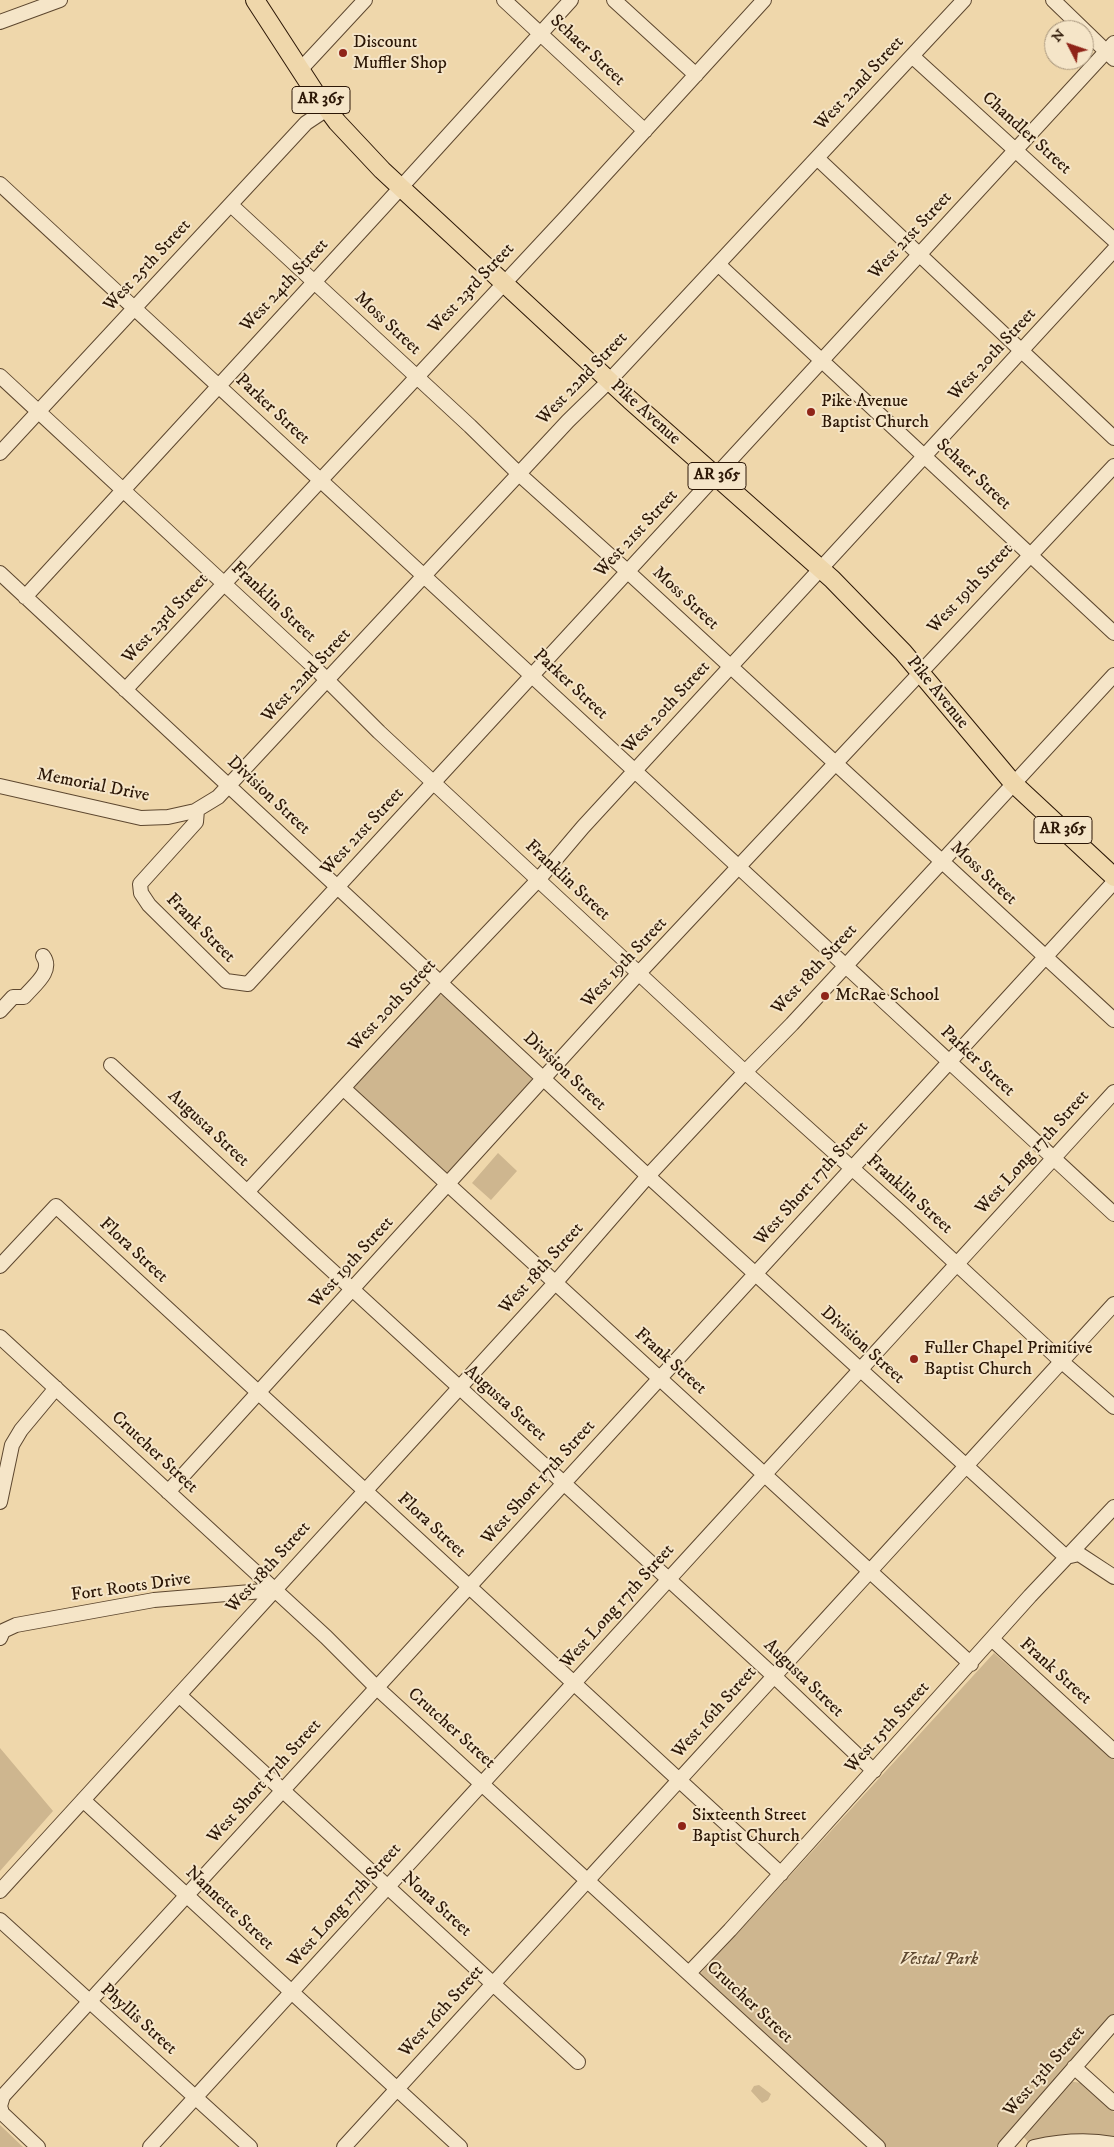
<!DOCTYPE html>
<style>
body{margin:0}
#map{position:relative;width:1114px;height:2147px;overflow:hidden;background:#efd7ab;font-family:"IM FELL DW Pica",serif}
canvas{display:block}
.north{position:absolute;left:1044px;top:20px;width:50px;height:50px;box-sizing:border-box;background:#f5e5c8;border:1px solid #a5937a;border-radius:50%;rotate:311deg;font-size:14px;font-weight:700;line-height:20px;text-align:center;color:#2c1706}
.north::after{content:'';display:block;margin:auto;width:18px;height:22px;background:#8f2418;clip-path:polygon(50% 0,100% 100%,50% 72%,0 100%)}
</style>
<div id="map">
<canvas width="1114" height="2147"></canvas>
<div class="north">N</div>
</div>
<script>
const ctx = document.querySelector('canvas').getContext('2d');
ctx.lineJoin = 'round';
function paint(path, color) { ctx.fillStyle = color; ctx.fill(path, 'evenodd'); }
function stroke(path, color, width, dash) { ctx.strokeStyle = color; ctx.lineWidth = width; ctx.lineCap = dash ? 'butt' : 'round'; ctx.setLineDash(dash || []); ctx.stroke(path); }
function write(font, color, halo, rows, align = 'center') {
  ctx.font = font + ' "IM FELL DW Pica",serif'; ctx.lineWidth = 4; ctx.setLineDash([]); ctx.textBaseline = 'middle'; ctx.strokeStyle = halo; ctx.fillStyle = color; for (const [text, x, y, turn = 0] of rows) {
    ctx.save(); ctx.translate(x, y); ctx.rotate((+turn || 0) * Math.PI / 180); ctx.textAlign = isNaN(turn) ? turn : align; if (halo) ctx.strokeText(text, 0, 0); ctx.fillText(text, 0, 0); ctx.restore();
  }
}
const green = new Path2D(`
 M437,994L443,996L531,1078L532,1082L449,1173L446,1174L353,1092L352,1086Z
 M498,1153L517,1171L491,1200L472,1183Z
 M994,1653L1114,1760V2014L996,2147H886L699,1975Z
 M0,1748L53,1811L0,1871Z
 M1069,2081L1081,2083L1114,2112V2137C1085,2131 1056,2136 1028,2142L1022,2135Z
 M759,2085L771,2094L768,2100L762,2103L751,2091L754,2086Z
 M0,2125L23,2147H0Z`);
const minor = new Path2D(`
 M504,0L645,131
 M614,0L696,75
 M1053,0L1114,59
 M0,22L60,0
 M912,56L1114,240
 M300,70L365,0
 M817,158L1114,438
 M0,184L1114,1214
 M231,205L470,426L519,474L627,571L1114,1020
 M718,264L1114,633
 M0,376L315,668L379,732L745,1072L904,1215L1061,1361L1114,1407
 M0,453L306,123L327,109
 M0,573L648,1176L1066,1557L1079,1554L1114,1577
 M25,597L384,206L571,0
 M125,690L566,217L764,0
 M0,786L141,818L168,817L195,811L218,797L568,421L609,381L964,0
 M197,810L196,822L140,884L141,893L149,905L226,981L248,984L1114,43
 M0,1011L13,997H24C34,985 54,971 43,956
 M111,1065L303,1244L774,1676L874,1771
 M343,1088L971,1664
 M248,1191L440,983L538,880L583,827L1114,250
 M0,1266L56,1206L781,1874
 M0,1337L326,1637L376,1687L878,2147
 M168,1492L639,973L1114,466
 M0,1502L12,1445L21,1430L56,1388
 M0,1638L3,1631L16,1625L154,1600L275,1590
 M993,1640L1114,1751
 M179,1695L578,2062
 M83,1800L460,2147
 M0,1891L555,1283L648,1176L745,1072L792,1024L1114,675
 M0,1920L250,2147
 M689,1973L730,1930L1030,1596L1114,1507
 M1074,2067L1114,2103
 M38,2147L2,2113L0,2106L3,2096L1114,882
 M150,2147L1114,1092
 M344,2147L1114,1304
 M1005,2147L1114,2022
 M1034,2147C1061,2141 1086,2139 1114,2144`);
const major = new Path2D(`
 M255,0L314,91L337,122L382,170L630,400L832,579L903,652L1013,783L1114,877`);
const markers = [
 [343,53,5,"#8f2418"],
 [811,412,5,"#8f2418"],
 [825,996,5,"#8f2418"],
 [914,1359,5,"#8f2418"],
 [682,1826,5,"#8f2418"]
];
const shields = [
 [321,100,58],
 [717,476,58],
 [1063,830,58]
];
const shieldNames = [
 ["AR 365",321,100],
 ["AR 365",717,476],
 ["AR 365",1063,830]
];
const poiNames = [
 ["Discount",353,43],
 ["Muffler Shop",353,64],
 ["Pike Avenue",821,402],
 ["Baptist Church",821,423],
 ["McRae School",835,996],
 ["Fuller Chapel Primitive",924,1349],
 ["Baptist Church",924,1370],
 ["Sixteenth Street",692,1816],
 ["Baptist Church",692,1837]
];
const streetNames = [
 ["Schaer Street",587,51,43],
 ["West 22nd Street",860,84,-47],
 ["Chandler Street",1026,134,42],
 ["West 21st Street",911,236,-47],
 ["West 25th Street",148,266,-47],
 ["West 24th Street",285,286,-47],
 ["West 23rd Street",472,289,-47],
 ["Moss Street",387,324,43],
 ["West 20th Street",993,355,-47],
 ["West 22nd Street",583,379,-46],
 ["Parker Street",272,410,43],
 ["Pike Avenue",645,413,42],
 ["Schaer Street",973,475,43],
 ["West 21st Street",637,534,-47],
 ["West 19th Street",971,589,-47],
 ["Moss Street",685,599,43],
 ["Franklin Street",273,603,43],
 ["West 23rd Street",166,619,-47],
 ["West 22nd Street",307,676,-47],
 ["Parker Street",570,685,43],
 ["Pike Avenue",937,693,51],
 ["West 20th Street",667,708,-47],
 ["Memorial Drive",93,786,11],
 ["Division Street",268,796,43],
 ["West 21st Street",363,832,-47],
 ["Moss Street",983,874,43],
 ["Franklin Street",567,881,43],
 ["Frank Street",200,929,45],
 ["West 19th Street",625,963,-47],
 ["West 18th Street",815,970,-47],
 ["West 20th Street",393,1006,-47],
 ["Parker Street",977,1062,43],
 ["Division Street",564,1072,43],
 ["Augusta Street",208,1129,43],
 ["West Long 17th Street",1033,1153,-48],
 ["West Short 17th Street",812,1184,-48],
 ["Franklin Street",909,1195,42],
 ["Flora Street",133,1251,43],
 ["West 19th Street",352,1263,-48],
 ["West 18th Street",542,1269,-48],
 ["Division Street",862,1346,42],
 ["Frank Street",670,1362,42],
 ["Augusta Street",505,1404,42],
 ["Crutcher Street",154,1453,43],
 ["West Short 17th Street",539,1483,-48],
 ["Flora Street",431,1526,43],
 ["West 18th Street",269,1568,-48],
 ["Fort Roots Drive",131,1588,-8],
 ["West Long 17th Street",618,1607,-48],
 ["Frank Street",1055,1672,42],
 ["Augusta Street",803,1679,44],
 ["West 16th Street",715,1713,-48],
 ["West 15th Street",888,1728,-48],
 ["Crutcher Street",451,1729,42],
 ["West Short 17th Street",265,1782,-48],
 ["Nona Street",436,1905,42],
 ["West Long 17th Street",345,1906,-48],
 ["Nannette Street",229,1909,43],
 ["Crutcher Street",749,2003,43],
 ["West 16th Street",442,2012,-48],
 ["Phyllis Street",138,2020,42],
 ["West 13th Street",1045,2072,-49]
];
const parkNames = [
 ["Vestal Park",939,1960]
];
paint(green, '#ceb68f');
stroke(minor, '#5d472f', 16);
stroke(major, '#2c1706', 20);
stroke(minor, '#f5e5c8', 14);
stroke(major, '#efd7ab', 18);
for (const [x, y, r, color] of markers) { const dot = new Path2D(); dot.arc(x, y, r, 0, 2 * Math.PI); ctx.fillStyle = color; ctx.fill(dot); stroke(dot, '#f5e5c8', 2); }
for (const [x, y, w] of shields) { const box = new Path2D(); box.roundRect(x - w / 2, y - 13.5, w, 27, 4); ctx.fillStyle = '#f5e5c8'; ctx.fill(box); stroke(box, '#2c1706', 1); }
write('bold 16px', '#2c1706', null, shieldNames);
write('18px', '#2c1706', '#f5e5c8', poiNames, 'left');
write('18px', '#2c1706', '#f5e5c8', streetNames);
write('italic 18px', '#5d472f', '#f5e5c8', parkNames);
</script>
